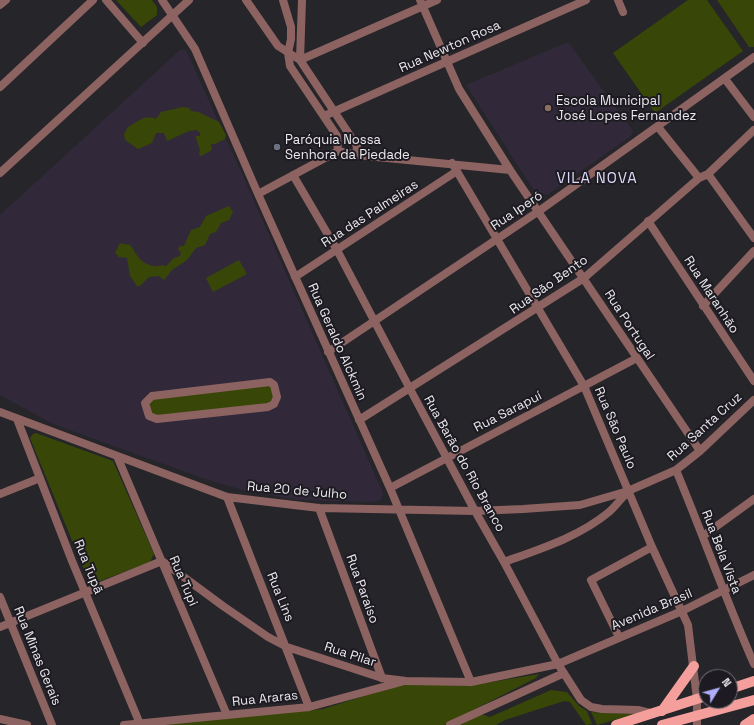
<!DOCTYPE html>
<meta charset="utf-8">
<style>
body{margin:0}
#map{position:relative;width:754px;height:725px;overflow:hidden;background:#26252a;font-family:"Space Grotesk",sans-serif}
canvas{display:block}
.north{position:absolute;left:698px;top:669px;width:40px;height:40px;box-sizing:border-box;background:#1d1b21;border:1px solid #6f6d73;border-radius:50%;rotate:53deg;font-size:11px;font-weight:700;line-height:16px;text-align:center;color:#eae9ed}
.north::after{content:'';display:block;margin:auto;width:14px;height:18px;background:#b0adfa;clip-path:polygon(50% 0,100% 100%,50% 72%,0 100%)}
</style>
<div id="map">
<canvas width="754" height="725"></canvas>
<div class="north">N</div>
</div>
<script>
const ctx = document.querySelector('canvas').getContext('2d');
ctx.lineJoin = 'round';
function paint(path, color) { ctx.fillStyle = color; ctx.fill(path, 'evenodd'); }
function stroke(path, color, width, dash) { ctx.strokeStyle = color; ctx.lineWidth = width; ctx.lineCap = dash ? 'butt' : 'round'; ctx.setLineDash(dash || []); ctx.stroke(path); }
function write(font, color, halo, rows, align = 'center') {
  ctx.font = font + ' "Space Grotesk",sans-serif'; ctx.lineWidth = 4; ctx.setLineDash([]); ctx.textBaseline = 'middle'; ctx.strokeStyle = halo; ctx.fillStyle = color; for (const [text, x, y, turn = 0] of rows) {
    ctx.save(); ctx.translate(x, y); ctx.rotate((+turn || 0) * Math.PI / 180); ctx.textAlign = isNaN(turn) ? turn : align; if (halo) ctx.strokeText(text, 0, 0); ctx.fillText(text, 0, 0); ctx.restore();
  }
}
const education = new Path2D(`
 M568,42L633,131L631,136L547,195L535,192L466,85Z
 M181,49L186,50L243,176L383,493L381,500L372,502L298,500L246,491L208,480L53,424L0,395V215Z`);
const green = new Path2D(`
 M116,0H152L157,7V15L141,27Z
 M688,0H707L743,51L655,113L613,53Z
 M717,0H754V47H749Z
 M183,107L189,108L191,111L198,112L219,122L226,135L225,139L215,144H211L212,150L201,156L199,155L200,150L196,138V136H200V133L197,130L189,131L167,141L164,133H156L152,143L138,149L125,140L124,134L128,127C136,123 145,113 156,119L161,112Z
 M229,206L233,212L229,220L221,223L216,232L210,234L205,245L196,248L187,260L172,270L164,280L159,276L149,277L140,286H137L130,276L127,258L119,257L115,253L120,243L130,245C138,255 138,262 153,266C158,267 161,264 166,266L174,258L180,256L181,253L178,249L180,246H184L191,230L200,227L206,216Z
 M239,260L247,274L213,292L206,278Z
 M266,383L273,386V403L152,417L148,400Z
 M36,433L113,461L154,554L150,562L92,584L89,582L30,438L33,434Z
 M539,674L536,678L444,725H160L323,709L405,683L468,686Z
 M551,690L567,692L579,706L587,711L592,724L586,725L570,702L564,701L505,720L496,725H460L481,714L490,717Z
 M591,712L634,714L597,725Z`);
const minor = new Path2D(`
 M106,0L143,43
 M162,0L195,49L258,194L390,488L471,682
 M246,0L278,46L300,60L357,146L356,155
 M283,0L291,27V39L288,53L290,66L337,136L338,151
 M420,0L459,89L510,170L700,451
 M618,0L623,12
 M0,5L6,0
 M300,60L437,0
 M300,60L302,0
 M725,79L754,117
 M0,87L93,0
 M324,116L586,0
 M658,127L699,178
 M452,163L584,386L652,547L688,625L697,699V725
 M0,173L189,0
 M708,174L754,238
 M293,175L337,250L410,389L475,511L504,562L558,664L581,700L591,707L602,709L638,710L650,713
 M258,194L338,151L356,155L510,170
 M648,221L754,381
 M295,277L457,171
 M703,306L754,251
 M328,352L539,211L754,57
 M270,382L274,385L277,397L274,404L268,407L157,419L149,416L145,403L152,396Z
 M0,412L227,497L319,508L475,511L523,509L580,505L628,491L676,470L700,451L754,400
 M17,419L72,561L140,724
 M359,420L584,278L699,178L708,174L754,130
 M117,456L227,715
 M676,470C703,535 726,600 754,664
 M390,488L637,358
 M0,494L40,478
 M227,497L309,707
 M319,508L382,678
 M703,536L754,499
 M504,562C540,549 579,537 609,512C616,506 621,498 628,492
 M0,597L52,725
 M0,627L162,561L223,606L268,637L287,647L382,678L406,681L471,682L558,664L682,611L754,575
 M619,637L591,580L652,547
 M0,719L27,725
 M124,725L309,707L401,682
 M450,725L564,673`);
const major = new Path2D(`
 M730,689L754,681
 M662,711L694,666
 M616,725L706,696
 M662,725L754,700
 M745,725L754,719`);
const markers = [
 [548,108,4,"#8d6e63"],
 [277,147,4,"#6b7280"]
];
const streetNames = [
 ["Rua Newton Rosa",450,47,-24],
 ["Rua Iperó",517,211,-34],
 ["Rua das Palmeiras",370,214,-33],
 ["Rua São Bento",549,285,-35],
 ["Rua Maranhão",711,295,57],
 ["Rua Portugal",629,325,57],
 ["Rua Geraldo Alckmin",337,342,66],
 ["Rua Sarapuí",508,412,-27],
 ["Rua Santa Cruz",705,427,-42],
 ["Rua São Paulo",615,428,67],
 ["Rua Barão do Rio Branco",464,464,61],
 ["Rua 20 de Julho",297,491,5],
 ["Rua Bela Vista",721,552,69],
 ["Rua Tupã",88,567,68],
 ["Rua Tupi",183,581,67],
 ["Rua Paraíso",362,589,70],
 ["Rua Lins",280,597,68],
 ["Avenida Brasil",652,610,-23],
 ["Rua Pilar",350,655,18],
 ["Rua Minas Gerais",37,656,68],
 ["Rua Araras",265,699,-6]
];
const poiNames = [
 ["Escola Municipal",556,101],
 ["José Lopes Fernandez",556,116],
 ["Paróquia Nossa",285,140],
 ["Senhora da Piedade",285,155]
];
const quarterNames = [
 ["VILA NOVA",597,179]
];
paint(education, '#312939');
paint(green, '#384707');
stroke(minor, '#8c6361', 8);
stroke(major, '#f49f9b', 10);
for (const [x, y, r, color] of markers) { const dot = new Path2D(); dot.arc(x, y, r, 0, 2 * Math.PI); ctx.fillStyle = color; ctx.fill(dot); stroke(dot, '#1d1b21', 1.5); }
write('13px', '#eae9ed', '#1d1b21', streetNames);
write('13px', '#eae9ed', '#1d1b21', poiNames, 'left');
ctx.letterSpacing = '1px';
write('15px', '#dadaf8', '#1d1b21', quarterNames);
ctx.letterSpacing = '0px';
</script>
